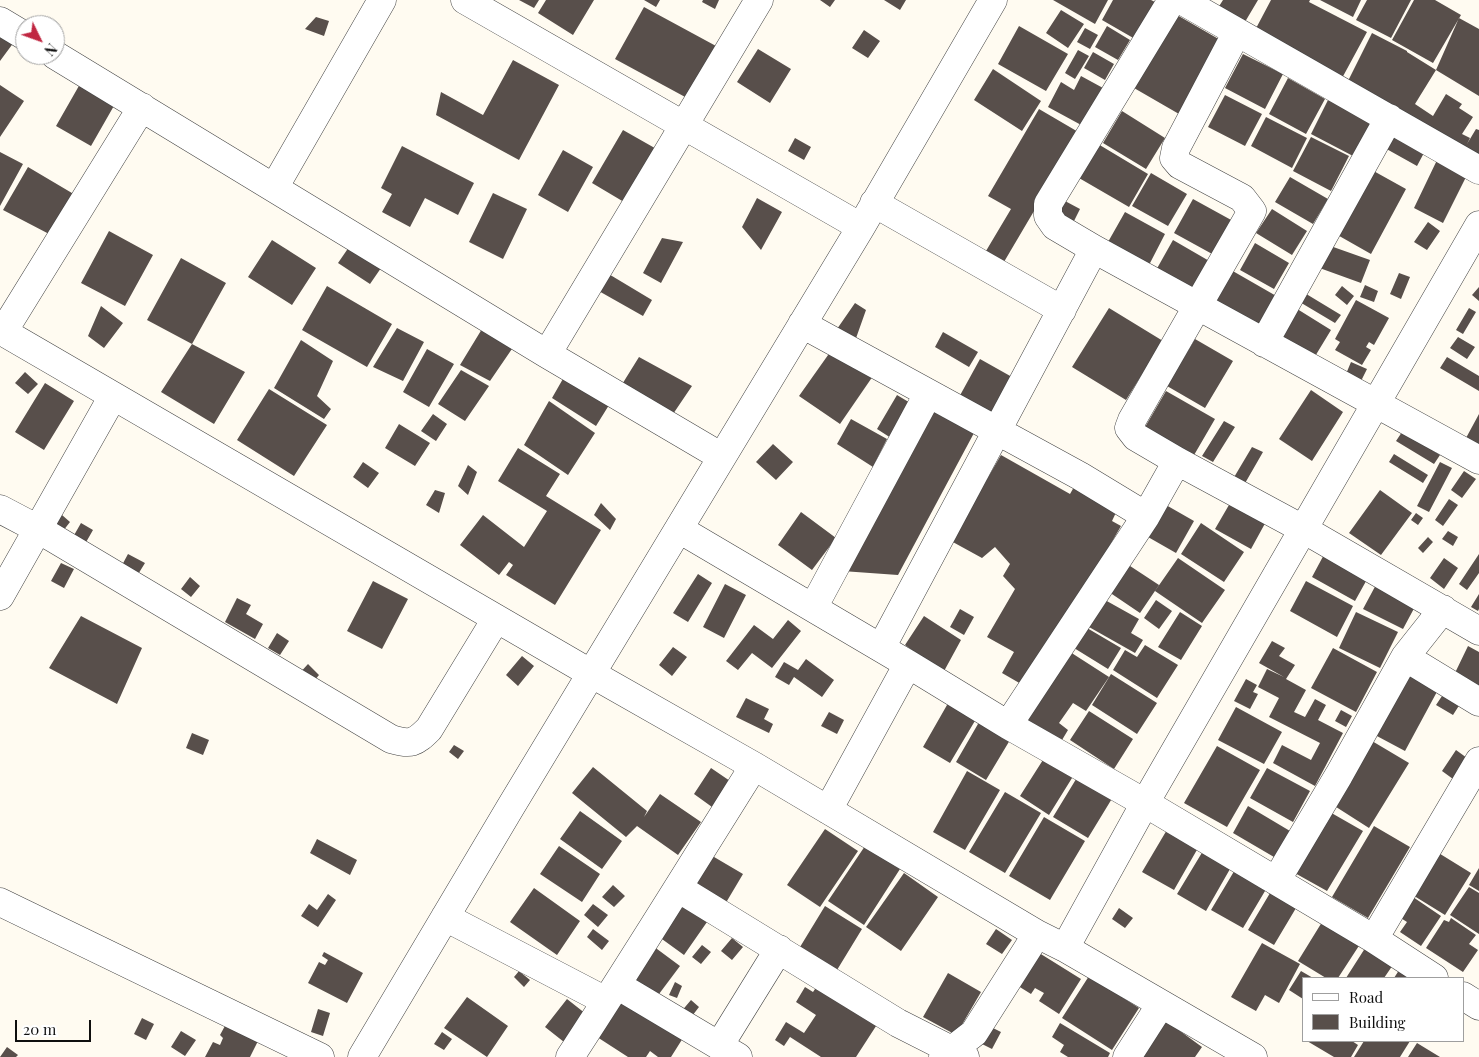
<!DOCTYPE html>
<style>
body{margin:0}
#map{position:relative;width:1479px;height:1057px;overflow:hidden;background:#fffbf1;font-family:"Playfair Display",serif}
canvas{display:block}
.legend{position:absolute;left:1302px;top:977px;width:162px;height:65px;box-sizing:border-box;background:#fff;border:1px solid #9f9f9f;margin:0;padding:6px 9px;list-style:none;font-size:15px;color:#0f0f0f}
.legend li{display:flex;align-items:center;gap:10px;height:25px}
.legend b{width:25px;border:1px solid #9f9f9f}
.north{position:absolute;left:15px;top:15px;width:50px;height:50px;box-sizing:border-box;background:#fff;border:1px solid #9f9f9f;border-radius:50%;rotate:132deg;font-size:14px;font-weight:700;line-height:20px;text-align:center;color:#0f0f0f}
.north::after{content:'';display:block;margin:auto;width:18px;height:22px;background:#c02641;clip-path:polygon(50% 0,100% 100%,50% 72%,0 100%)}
.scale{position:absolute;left:15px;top:1020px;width:76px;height:22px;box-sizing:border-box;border:2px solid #0f0f0f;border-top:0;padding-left:6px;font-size:15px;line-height:18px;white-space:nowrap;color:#0f0f0f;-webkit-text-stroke:4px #fff;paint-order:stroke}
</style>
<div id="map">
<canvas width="1479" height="1057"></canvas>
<ul class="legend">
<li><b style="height:6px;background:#fff"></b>Road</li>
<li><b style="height:14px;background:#584f4b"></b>Building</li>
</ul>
<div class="north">N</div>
<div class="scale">20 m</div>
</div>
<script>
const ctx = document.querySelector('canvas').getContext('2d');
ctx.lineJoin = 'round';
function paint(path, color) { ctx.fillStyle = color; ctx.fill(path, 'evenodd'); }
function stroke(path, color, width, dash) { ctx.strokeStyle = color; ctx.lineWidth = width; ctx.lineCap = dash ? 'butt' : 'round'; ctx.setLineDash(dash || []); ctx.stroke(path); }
const building = new Path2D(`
 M519,0H539L534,8Z
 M546,0H594L573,35L538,13Z
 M644,0H660L656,7Z
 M703,0H719L715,9L702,2Z
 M820,0H835L830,7Z
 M884,0H906L900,10Z
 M1053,0H1108L1095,24Z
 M1113,0H1151L1155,2L1135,39L1102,20Z
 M1223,0H1258L1242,27L1216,11Z
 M1271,0H1310L1309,2L1367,32L1341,80L1253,34Z
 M1320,0H1361L1353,17Z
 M1367,0H1411L1391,38L1356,20Z
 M1414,0H1435L1461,15L1433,63L1392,40Z
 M644,7L716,46L687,98L615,59Z
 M1061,10L1084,24L1068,48L1046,33Z
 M1177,15L1222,41L1179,114L1134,88Z
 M316,17L329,21L324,36L305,29Z
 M1459,18L1479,29V96L1436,70Z
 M1019,26L1068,54L1046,91L998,64Z
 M1107,26L1130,40L1118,60L1095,47Z
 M0,27L17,38L0,61Z
 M1085,28L1098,35L1090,49L1077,42Z
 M864,30L880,41L868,58L852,48Z
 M1372,33L1407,51V52L1436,70L1415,104L1433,116L1446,94L1462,104L1459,108L1473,117L1462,134L1470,138L1467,144L1476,129L1479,130V158L1346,85Z
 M758,49L791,69L770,103L737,82Z
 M1078,50L1089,56L1075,79L1065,73Z
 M1093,52L1114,64L1105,80L1084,68Z
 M1243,54L1283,74L1265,109L1225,88Z
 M513,60L559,85L519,160L436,115L441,92L483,115Z
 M993,69L1041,101L1022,131L974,100Z
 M1081,76L1103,88L1083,126L1048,107L1061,82L1074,90Z
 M1288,78L1325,99L1306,134L1269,114Z
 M80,84L115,104L91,146L56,126Z
 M0,85L24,101L0,137Z
 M1225,95L1262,114L1245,146L1208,127Z
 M1328,100L1371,122L1353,156L1311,134Z
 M1039,109L1080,133L1001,267L983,256L1011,209L988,196Z
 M1122,111L1165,138L1146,169L1103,143Z
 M1266,117L1307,138L1292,168L1251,146Z
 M623,130L660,151L629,205L592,183Z
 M1391,132L1425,151L1417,166L1383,147Z
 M1311,137L1349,156L1331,191L1293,171Z
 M795,138L811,147L804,160L788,151Z
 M1098,144L1148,174L1129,207L1079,178Z
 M402,146L474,183L458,215L425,198L410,227L382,212L392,194L381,188Z
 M563,150L593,167L568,212L538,195Z
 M0,152L23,164L0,206Z
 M1438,158L1468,173L1443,223L1414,208Z
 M28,167L77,196L51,235L3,210Z
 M1370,169L1406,189L1371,254L1334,233Z
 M1151,173L1187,194L1168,226L1132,206Z
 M1290,177L1328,199L1313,224L1275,202Z
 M493,193L527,209L503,259L469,242Z
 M757,198L782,212L761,250L742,227Z
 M1193,199L1233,221L1214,255L1174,233Z
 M1065,201L1080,209L1072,225L1057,217Z
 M1272,209L1307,231L1292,255L1256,233Z
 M1125,212L1165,234L1149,265L1108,242Z
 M1428,222L1440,231L1427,250L1414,242Z
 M109,231L153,255L125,306L81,283Z
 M662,238L683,242L661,283L643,273Z
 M272,240L316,268L292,305L248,277Z
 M1173,240L1211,262L1193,293L1155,272Z
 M1255,243L1289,263L1274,289L1240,270Z
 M1322,243L1370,260L1361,283L1314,266Z
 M349,247L381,268L370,284L338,263Z
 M181,258L226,283L192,344L147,320Z
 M1231,270L1278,297L1260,329L1212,302Z
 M607,273L652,300L643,316L597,290Z
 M1399,273L1410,277L1401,299L1390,294Z
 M1365,285L1378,291L1374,302L1360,297Z
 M327,286L392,324L367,367L302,330Z
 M1342,286L1354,296L1347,305L1335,295Z
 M1479,287V301L1472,295Z
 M1303,292L1341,315L1335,323L1298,301Z
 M1356,300L1389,318L1374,345L1369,342L1366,347L1371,350L1362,365L1335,350L1340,342L1335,339Z
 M855,303L866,310L855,341L837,329Z
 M101,306L123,323L104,348L88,336Z
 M1294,307L1331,330L1314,358L1276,335Z
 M1109,308L1163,341L1126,400L1072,367Z
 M1469,308L1476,312L1463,334L1456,330Z
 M485,324L516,343L490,381L460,365Z
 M397,328L424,342L403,381L373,367Z
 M943,332L978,352L969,367L935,347Z
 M1458,337L1475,347L1467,359L1450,348Z
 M1195,339L1233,361L1205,408L1167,386Z
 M301,340L333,361L317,396L331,409L324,419L274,388Z
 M192,344L245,372L214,424L161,392Z
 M833,348L873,376L840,424L799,396Z
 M427,349L454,364L429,407L403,392Z
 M639,357L692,386L671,417L621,386Z
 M1447,357L1479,376V391L1440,368Z
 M980,359L1012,377L990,417L958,399Z
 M1351,362L1367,369L1361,381L1346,374Z
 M461,370L489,386L465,421L438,404Z
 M568,370L614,397L596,426L552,398Z
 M25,372L38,384L28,394L15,383Z
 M45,383L74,401L44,450L15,432Z
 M269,389L327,425L294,476L237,440Z
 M1311,390L1343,412L1312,461L1279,439Z
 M1166,391L1215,419L1190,462L1141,434Z
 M897,395L912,404L891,438L877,429Z
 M549,401L595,433L568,475L524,445Z
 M930,410L974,433L898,575L842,571Z
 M433,414L447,424L436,441L421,431Z
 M1479,414V445L1466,438Z
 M851,419L887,439L873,467L837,444Z
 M1224,421L1235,427L1213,462L1202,456Z
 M399,424L430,443L415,466L385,448Z
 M1402,432L1440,455L1434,464L1396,441Z
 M773,444L793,462L776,480L756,462Z
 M1252,447L1263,452L1244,485L1233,479Z
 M518,448L560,474L546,496L601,530L555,605L506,575L513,565L509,562L499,575L460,545L483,515L524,547L547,511L498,481Z
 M1394,454L1428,475L1423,483L1389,462Z
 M1001,455L1070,494L1078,480L1120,504L1112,521L1121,526L1028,688L1002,673L1014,652L987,637L1015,589L1003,576L1010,564L995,547L982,558L951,541Z
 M363,462L379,473L368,488L353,477Z
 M1440,462L1452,468L1429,512L1417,506Z
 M468,465L477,472L468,495L458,486Z
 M1464,471L1476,479L1462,498L1451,490Z
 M435,490L445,493L439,513L426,505Z
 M1380,490L1412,513L1381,555L1349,533Z
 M1233,498L1268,518L1251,549L1215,529Z
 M1449,499L1458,505L1443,526L1435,520Z
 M1159,501L1194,521L1176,553L1141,533Z
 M601,503L616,519L610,530L594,515Z
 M801,512L836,538L812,570L778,545Z
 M1416,513L1423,518L1418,525L1411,520Z
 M62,515L70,522L63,531L55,524Z
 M81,523L93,530L85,544L73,537Z
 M1201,523L1244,552L1224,582L1181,554Z
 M1448,531L1458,537L1453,546L1442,539Z
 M1428,537L1433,542L1423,553L1418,548Z
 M1327,549L1370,574L1355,601L1312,577Z
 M128,554L145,563L137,576L121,567Z
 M1479,554V573L1467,590L1459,584Z
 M1178,558L1225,590L1202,623L1155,591Z
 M1444,558L1458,568L1444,589L1430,578Z
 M1124,562L1159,585L1140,613L1106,590Z
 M61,563L74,569L64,588L51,581Z
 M698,574L712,583L688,622L673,613Z
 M190,577L200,586L191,597L181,589Z
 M373,581L408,599L382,649L347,631Z
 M1306,581L1353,606L1337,637L1290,611Z
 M1378,581L1418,601L1403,629L1363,609Z
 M725,584L746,595L724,638L703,627Z
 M1479,594V609L1478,611L1471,607Z
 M237,598L251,605L246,614L263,624L255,639L225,622Z
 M1105,600L1139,619L1131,633L1143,640L1135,653L1089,627Z
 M1156,600L1172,611L1159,629L1144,618Z
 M960,609L974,617L964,635L950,627Z
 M1180,612L1202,626L1181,660L1158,647Z
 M1356,612L1398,632L1380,668L1339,648Z
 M81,616L142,648L117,704L49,668Z
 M924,616L961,640L943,673L905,645Z
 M788,620L801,631L772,668L752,653L738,670L726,661L754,625L773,639Z
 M1087,628L1121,648L1108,669L1074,648Z
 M277,633L289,641L280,655L268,648Z
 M1272,641L1285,648L1279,656L1295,665L1286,679L1306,690L1294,712L1305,717L1315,699L1326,705L1318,720L1343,733L1315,786L1273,763L1282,745L1311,760L1320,743L1269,717L1279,698L1258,687L1267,669L1284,677L1259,663Z
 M1145,645L1178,665L1157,698L1113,670L1125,650L1137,657Z
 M1468,646L1479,652V687L1454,675Z
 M673,647L687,657L672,676L659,665Z
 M1333,648L1377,672L1356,712L1311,688Z
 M1067,650L1109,677L1086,711L1073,703L1059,723L1068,730L1059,745L1021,720Z
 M522,656L534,666L518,686L506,675Z
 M806,659L834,680L822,697L794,677L789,685L775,677L784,662L798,670Z
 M308,664L319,675L310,686L298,675Z
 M1409,672L1439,688L1405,751L1375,735Z
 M1111,674L1157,703L1137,734L1092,705Z
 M1246,679L1257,685L1253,692L1258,694L1250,709L1234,701Z
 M1444,693L1460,704L1453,715L1436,705Z
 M746,698L769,709L764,719L773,724L769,733L736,717Z
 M951,698L979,714L950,763L923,747Z
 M1236,707L1282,732L1264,764L1218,740Z
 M1341,710L1352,716L1346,727L1335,721Z
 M1089,711L1133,739L1114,769L1070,740Z
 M829,712L844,720L837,734L821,726Z
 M982,717L1013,735L986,780L956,762Z
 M192,733L209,740L203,755L186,748Z
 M1372,741L1409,763L1369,828L1333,805Z
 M454,745L464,751L458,759L449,752Z
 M1217,746L1260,770L1227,827L1184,803Z
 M1456,750L1467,758L1453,779L1442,771Z
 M1048,752L1077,770L1049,815L1020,796Z
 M593,767L647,811L644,817L660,794L701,822L678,855L637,826L626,837L572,793Z
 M711,768L730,781L712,807L694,794Z
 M1267,768L1310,791L1293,822L1250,798Z
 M967,771L1000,790L965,850L933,832Z
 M1081,771L1116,792L1088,838L1053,817Z
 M1005,792L1041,813L1005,873L969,852Z
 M1248,806L1290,831L1274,857L1233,833Z
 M580,811L622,841L602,869L560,839Z
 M1328,811L1363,831L1327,891L1293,872Z
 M1044,817L1085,841L1050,900L1009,876Z
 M1171,823L1202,841L1174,890L1142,872Z
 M1374,826L1410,847L1368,918L1332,897Z
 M825,829L858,851L820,907L787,885Z
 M317,839L357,860L350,875L310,853Z
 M559,846L600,874L582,902L540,874Z
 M865,846L900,869L864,925L828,901Z
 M1206,846L1234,862L1206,911L1177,894Z
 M1437,852L1471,873L1445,915L1411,894Z
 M709,854L743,874L724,906L691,886Z
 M1236,868L1268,886L1243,928L1211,910Z
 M1479,868V891L1469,885Z
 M904,873L938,897L901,951L866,927Z
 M613,885L625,896L614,907L602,897Z
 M1469,887L1479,893V934L1450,915Z
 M534,888L580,921L557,955L510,922Z
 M1273,888L1299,903L1274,945L1248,930Z
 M328,894L336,900L318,927L301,916L309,904L317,910Z
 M1410,895L1441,916L1421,946L1400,932L1407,922L1396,915Z
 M677,902L707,922L684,955L655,934Z
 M593,904L608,915L598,927L584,915Z
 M825,906L862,929L837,970L800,947Z
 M1119,908L1133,918L1125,928L1112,919Z
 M1327,914L1364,938L1338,978H1326L1298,961Z
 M1451,918L1476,935L1469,944L1478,950L1463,972L1426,948L1444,920L1449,922Z
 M593,929L609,941L602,950L587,937Z
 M996,929L1012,940L1002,954L986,944Z
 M732,938L743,947L732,960L721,951Z
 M1369,942L1397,959L1384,978H1346Z
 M1262,943L1300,964L1279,1003L1265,995L1256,1011L1231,997Z
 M702,945L711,952L701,964L692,957Z
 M653,946L680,966L656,998L630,978Z
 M1036,951L1081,979L1059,1014L1039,1001L1044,993L1035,988L1031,994L1015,984Z
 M324,952L363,973L347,1003L308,983L319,962L325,965L328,960L322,956Z
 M1403,964L1426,978H1394Z
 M519,971L530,980L524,987L514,977Z
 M1301,971L1313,978H1303V999L1289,990Z
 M948,973L981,992L956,1035L923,1017Z
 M1089,976L1139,1008L1112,1050L1062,1018Z
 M675,982L682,986L677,998L669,995Z
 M817,986L878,1023L856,1057H821L790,1037L784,1046L775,1040L786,1022L804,1033L816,1015L796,1002L805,987L813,992Z
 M618,996L683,1038L671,1057H658L650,1051L646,1057H628L594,1035Z
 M467,997L508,1026L487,1057L444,1028Z
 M567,999L586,1014L564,1042L545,1027Z
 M691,1000L699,1007L689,1020L680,1013Z
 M318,1009L330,1013L323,1036L311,1032Z
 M142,1018L154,1024L146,1040L134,1034Z
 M1165,1020L1202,1047L1195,1057H1138Z
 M1060,1023L1110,1053L1108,1057H1068L1060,1052L1064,1045L1052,1037Z
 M226,1024L258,1041L250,1057H205L213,1042L220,1045L223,1038L220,1035Z
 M989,1026L1001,1032L992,1049L980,1043Z
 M181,1031L196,1040L185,1056L171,1047Z
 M442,1032L452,1039L444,1050L434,1044Z
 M1307,1041H1352L1358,1045L1351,1057H1334Z
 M1364,1041H1410L1400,1057H1354Z
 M1417,1043L1440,1057H1408Z
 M7,1047L18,1055L16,1057H0Z`);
const street = new Path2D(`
 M465,0L861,227
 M1172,0L1048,204V216L1055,226L1094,249L1479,460
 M1181,0L1479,170
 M0,21L25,36
 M1237,32L1176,148L1174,158L1180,165L1242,198L1252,211L1132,420L1129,428L1136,437L1177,461L1303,529L1479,631
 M55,55L547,354L722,457
 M274,188L382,0
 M874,203L1062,310
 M802,324L1080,476L1146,516
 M0,330L592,674L754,766L1037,934L1065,948L1253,1057
 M3,332L142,107
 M1264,343L1389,118
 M547,354L759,0
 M0,509L38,529L391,739C411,745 415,743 429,729L496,619
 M679,529L908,664L1008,725L1145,803L1374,939L1434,978
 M0,596L113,396
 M813,608L928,394
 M881,648L1094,249
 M1405,657L1479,702
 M1008,725L1146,516L1177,461
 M828,810L908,664
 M1276,881L1339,775L1405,657L1443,609
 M678,888L898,1023L965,1057
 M0,902L320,1057
 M445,917L606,1001
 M1374,939L1479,761
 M1065,948L1145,803L1479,225
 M617,985L738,1057
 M1463,996L1479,1006
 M719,1046L779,949
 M362,1057L510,808L861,227L993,0
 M570,1057C633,961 693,863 754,766
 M943,1057L974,1033L1037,934
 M1127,1057L1161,1004`);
paint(building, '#584f4b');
stroke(street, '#424242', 29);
stroke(street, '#fff', 28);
</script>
